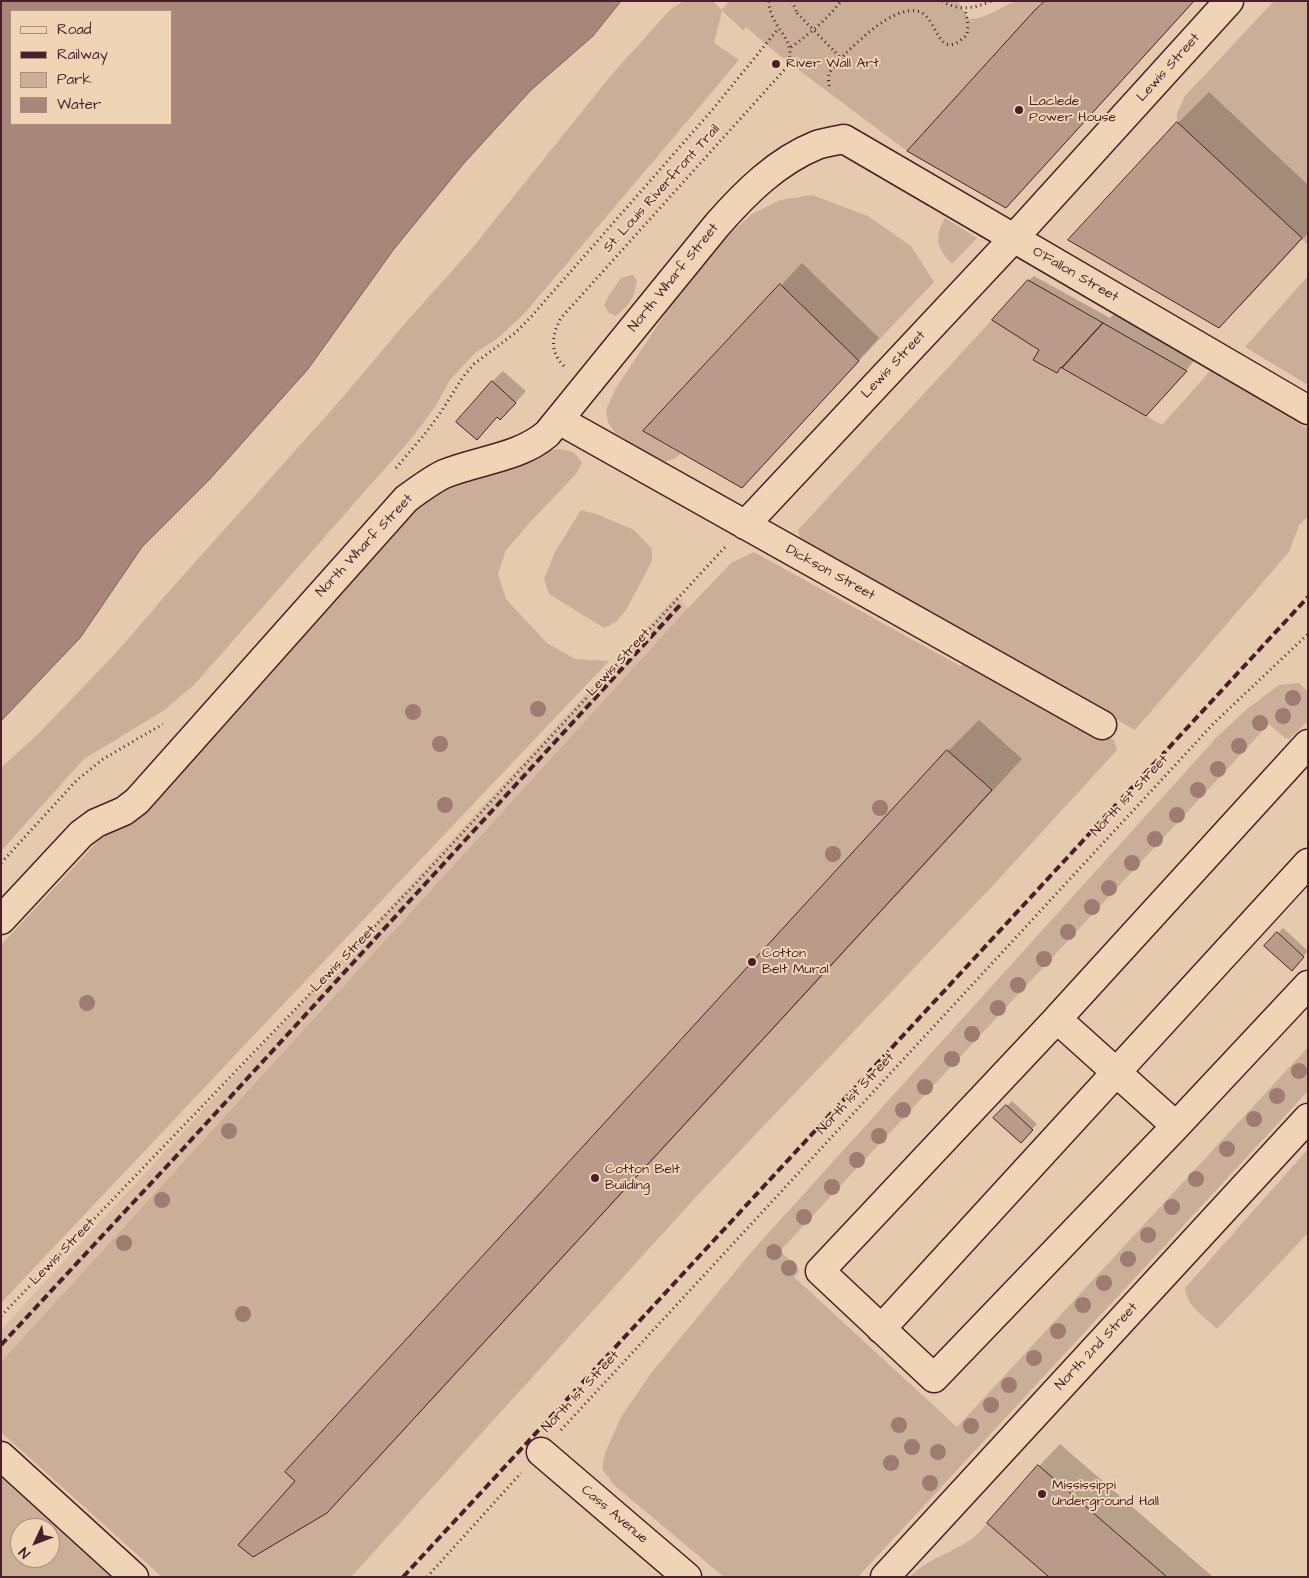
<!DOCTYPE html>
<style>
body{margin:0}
#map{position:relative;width:1309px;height:1578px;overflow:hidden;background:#e5caae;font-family:"Architects Daughter",sans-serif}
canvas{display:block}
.frame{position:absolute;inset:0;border:2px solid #4a1f2b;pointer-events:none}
.legend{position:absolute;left:10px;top:10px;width:162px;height:115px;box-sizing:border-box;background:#efd5b6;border:1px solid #ad8c7e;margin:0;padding:6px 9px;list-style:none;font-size:15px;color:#4a1f2b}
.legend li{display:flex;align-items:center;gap:10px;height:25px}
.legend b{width:25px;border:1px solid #ad8c7e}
.north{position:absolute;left:10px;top:1518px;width:50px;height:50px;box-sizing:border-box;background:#efd5b6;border:1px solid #ad8c7e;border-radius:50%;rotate:227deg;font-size:14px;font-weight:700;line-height:20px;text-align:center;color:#4a1f2b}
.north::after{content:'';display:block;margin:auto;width:18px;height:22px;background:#4a1f2b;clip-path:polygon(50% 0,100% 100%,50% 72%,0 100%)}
</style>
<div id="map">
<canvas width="1309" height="1578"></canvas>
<div class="frame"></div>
<ul class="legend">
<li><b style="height:6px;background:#efd5b6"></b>Road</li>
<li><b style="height:6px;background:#4a1f2b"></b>Railway</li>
<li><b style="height:14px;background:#cbae98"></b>Park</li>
<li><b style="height:14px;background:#a88679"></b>Water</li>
</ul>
<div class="north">N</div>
</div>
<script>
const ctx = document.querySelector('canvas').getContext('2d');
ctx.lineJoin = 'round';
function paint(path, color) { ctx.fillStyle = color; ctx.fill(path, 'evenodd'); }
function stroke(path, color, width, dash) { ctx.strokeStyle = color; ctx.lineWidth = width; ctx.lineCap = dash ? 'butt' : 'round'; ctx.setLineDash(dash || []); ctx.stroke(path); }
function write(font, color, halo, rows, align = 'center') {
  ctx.font = font + ' "Architects Daughter",sans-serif'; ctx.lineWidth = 4; ctx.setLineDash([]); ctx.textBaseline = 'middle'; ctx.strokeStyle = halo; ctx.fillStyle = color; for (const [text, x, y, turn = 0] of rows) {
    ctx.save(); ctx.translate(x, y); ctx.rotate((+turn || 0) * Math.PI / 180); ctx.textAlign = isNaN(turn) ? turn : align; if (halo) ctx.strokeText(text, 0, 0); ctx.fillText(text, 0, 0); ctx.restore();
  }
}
const built = new Path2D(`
 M676,596L688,608L1,1362V1330Z`);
const green = new Path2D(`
 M684,1H713L722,10L729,1H958L969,19C987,19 1001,6 1017,1C1025,0 1036,1 1045,1L1034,11L907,151L780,56L746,27L743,30L722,11L714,43L739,60L524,314L498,338L475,353L450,380L435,407L411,439L194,685L163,711L84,759L1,851V768L39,733L114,655L179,580L337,404L407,321L469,252L613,73L671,9Z
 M1274,1H1308V245L1177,122V113L1185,96Z
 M812,195L868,216L911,246L934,282L859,361L780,284L643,431L681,454L674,459L663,462L615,433L608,422L606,410L616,388L669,308L720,243L752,214L780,200Z
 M945,218L977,238L952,264C936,246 934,239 945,218Z
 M633,275L637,280C634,299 631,303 616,316L609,313L604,305L609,295L621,278Z
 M1308,276V385L1245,347Z
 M992,320L1039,350L1034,360L1056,373L1061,367L1162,425L1210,371L1308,429V516L1299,525L1289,552L1135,730L800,538L798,530L809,518Z
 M560,449L573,452L582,462L577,473L533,519L506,550L498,574L506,599L547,643L575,659L609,661L273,1015L1,1303V945L100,839L143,812L411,507L432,493L547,450Z
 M581,510L599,515L634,530L652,549V561L626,610L616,622L604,628L549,594L544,579L555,552Z
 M754,552L960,666L968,661L1114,740L1117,750L998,880L695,1198L351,1577H162L1,1432V1362L688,608L731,563Z
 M1299,683L1308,692V721L1289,739L1285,738L1269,724L780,1251L798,1268L799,1272L794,1277L957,1427L1308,1047V1091L858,1577H724L615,1486L602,1469L605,1453L621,1417L652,1372L754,1249L1217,737L1247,709L1279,685Z
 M1308,1149V1233L1217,1329C1205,1317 1186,1306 1185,1288Z
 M1,1475L113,1577H1ZM20,1528H50V1558H20Z
 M987,1523L1049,1577H910C927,1558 954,1553 974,1537C979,1533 983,1528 987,1523Z`);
const water = new Path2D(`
 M1,1H621L593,36L531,90L465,162L394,249L308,369L210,479L142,547L80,638L1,721ZM11,11H171V124H11Z`);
const shadow = new Path2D(`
 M1045,1H1194L1027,185L1006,206Z
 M1209,92L1308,185V233L1250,296L1219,327L1070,240L1178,123Z
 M802,263L879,338L763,465L645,431Z
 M1034,276L1110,318L1115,313L1196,359L1157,403L1062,366L1056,372L1041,349L1028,281Z
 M503,371L526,391L511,408L497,416L492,382Z
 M979,720L1022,759L357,1481L326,1512L287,1471L948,751Z
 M1283,928L1308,951L1292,970L1266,946Z
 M1012,1101L1037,1124L1026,1136L995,1118Z
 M1060,1444L1213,1577H1050L989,1523L1039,1466Z`);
const building = new Path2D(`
 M1045,1H1194L1006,208L907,151L1034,11Z
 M1177,122L1302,238L1219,328L1068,240Z
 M1028,280L1103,323L1062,368L1061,367L1057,373L1033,360L1039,350L992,320Z
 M780,284L859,361L742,488L643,431Z
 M1103,323L1187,371L1146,416L1062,368Z
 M492,381L516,403L500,420L497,417L477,440L456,422Z
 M947,750L992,790L327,1513L253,1557L238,1545L295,1481L285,1472Z
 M1277,932L1304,957L1292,971L1264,946Z
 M1006,1105L1033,1130L1021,1143L993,1118Z
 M1038,1465L1167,1577H1049L987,1523Z`);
const path = new Path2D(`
 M792,1L797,13
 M942,1C958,11 974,9 991,1
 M791,47C810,34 827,19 841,1
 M835,52L841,59
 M829,86C829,83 828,78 829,74C832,67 841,59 846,53C862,38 893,7 917,11C940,16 935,65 967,35L968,24L965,9
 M564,366C549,352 552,334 561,318L786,68C801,39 769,30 769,1
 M396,468L424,435L439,415L463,377L474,364L515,333L530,318L713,109L778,29
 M1,863L77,780L103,759L163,724
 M1,1316L420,879L726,546
 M561,1430L1214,723L1308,634
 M427,1577L521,1473`);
const minor = new Path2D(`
 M559,420L1102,725
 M745,525L1013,239L1229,1
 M1,920L81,834L96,823L124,811L137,801L406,499C418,490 430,481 444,474C478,460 519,458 547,434L717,225C745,193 777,161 817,145C826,142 835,141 844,139L1308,410
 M1057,1019L820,1271L934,1378L1176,1126L1308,985
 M1176,1126L1057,1019L1308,744
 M881,1329L1308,863
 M541,1452L687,1577
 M1,1456L134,1577
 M885,1577L1308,1118`);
const rail = new Path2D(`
 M1,1345L181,1151L682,603
 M403,1577L1308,597`);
const pathBridge = new Path2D(`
 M797,13L835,52`);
const trees = [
 [1293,698],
 [538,709],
 [413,712],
 [1283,716],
 [1260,723],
 [440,744],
 [1239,746],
 [1218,769],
 [1198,790],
 [445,805],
 [880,808],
 [1177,815],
 [1155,839],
 [833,854],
 [1132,863],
 [1109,888],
 [1092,907],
 [1068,932],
 [1044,959],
 [1018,985],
 [87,1003],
 [998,1008],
 [972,1034],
 [952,1059],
 [1299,1071],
 [925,1087],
 [1277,1096],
 [903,1110],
 [1254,1119],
 [229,1131],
 [879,1136],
 [1227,1149],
 [857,1160],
 [1196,1179],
 [832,1187],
 [162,1200],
 [1172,1207],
 [804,1217],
 [1148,1235],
 [124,1243],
 [774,1252],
 [1128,1259],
 [789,1268],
 [1104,1283],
 [1083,1305],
 [243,1314],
 [1058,1331],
 [1034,1358],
 [1009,1385],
 [991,1405],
 [899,1425],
 [971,1426],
 [912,1447],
 [938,1452],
 [891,1463],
 [930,1483]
];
const markers = [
 [776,64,5,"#4a1f2b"],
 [1019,110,5,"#4a1f2b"],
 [752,962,5,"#4a1f2b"],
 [595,1178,5,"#4a1f2b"],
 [1042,1494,5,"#4a1f2b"]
];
const poiNames = [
 ["River Wall Art",786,64],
 ["Laclede",1029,102],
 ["Power House",1029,118],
 ["Cotton",762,954],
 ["Belt Mural",762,970],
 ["Cotton Belt",605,1170],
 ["Building",605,1186],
 ["Mississippi",1052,1486],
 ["Underground Hall",1052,1502]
];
const streetNames = [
 ["Lewis Street",1169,68,-48],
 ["St. Louis Riverfront Trail",662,189,-48],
 ["O'Fallon Street",1075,275,30],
 ["North Wharf Street",674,278,-51],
 ["Lewis Street",894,365,-47],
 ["North Wharf Street",365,546,-47],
 ["Dickson Street",830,573,29],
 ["Lewis Street",619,663,-47],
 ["North 1st Street",1130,796,-47],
 ["Lewis Street",344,959,-46],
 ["North 1st Street",856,1094,-47],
 ["Lewis Street",63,1252,-46],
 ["North 2nd Street",1097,1347,-47],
 ["North 1st Street",581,1392,-47],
 ["Cass Avenue",614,1515,40]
];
paint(built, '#d8bca3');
paint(green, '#cbae98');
paint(water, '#a88679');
stroke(water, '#825d5a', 1);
paint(shadow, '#0003');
paint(building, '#ba9a89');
stroke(building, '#4a1f2b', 1);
stroke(minor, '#4a1f2b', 31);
stroke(path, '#4a1f2b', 3, [1, 4]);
stroke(minor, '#efd5b6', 28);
stroke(rail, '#4a1f2b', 4, [8, 4]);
stroke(pathBridge, '#4a1f2b', 3, [1, 4]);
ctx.fillStyle = '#9e7c72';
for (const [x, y] of trees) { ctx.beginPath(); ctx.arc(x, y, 8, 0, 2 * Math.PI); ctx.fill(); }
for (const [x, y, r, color] of markers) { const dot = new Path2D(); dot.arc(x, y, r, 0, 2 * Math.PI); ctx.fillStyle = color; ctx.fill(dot); stroke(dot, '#efd5b6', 2); }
write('14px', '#4a1f2b', '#efd5b6', poiNames, 'left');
write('14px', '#4a1f2b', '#efd5b6', streetNames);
</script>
